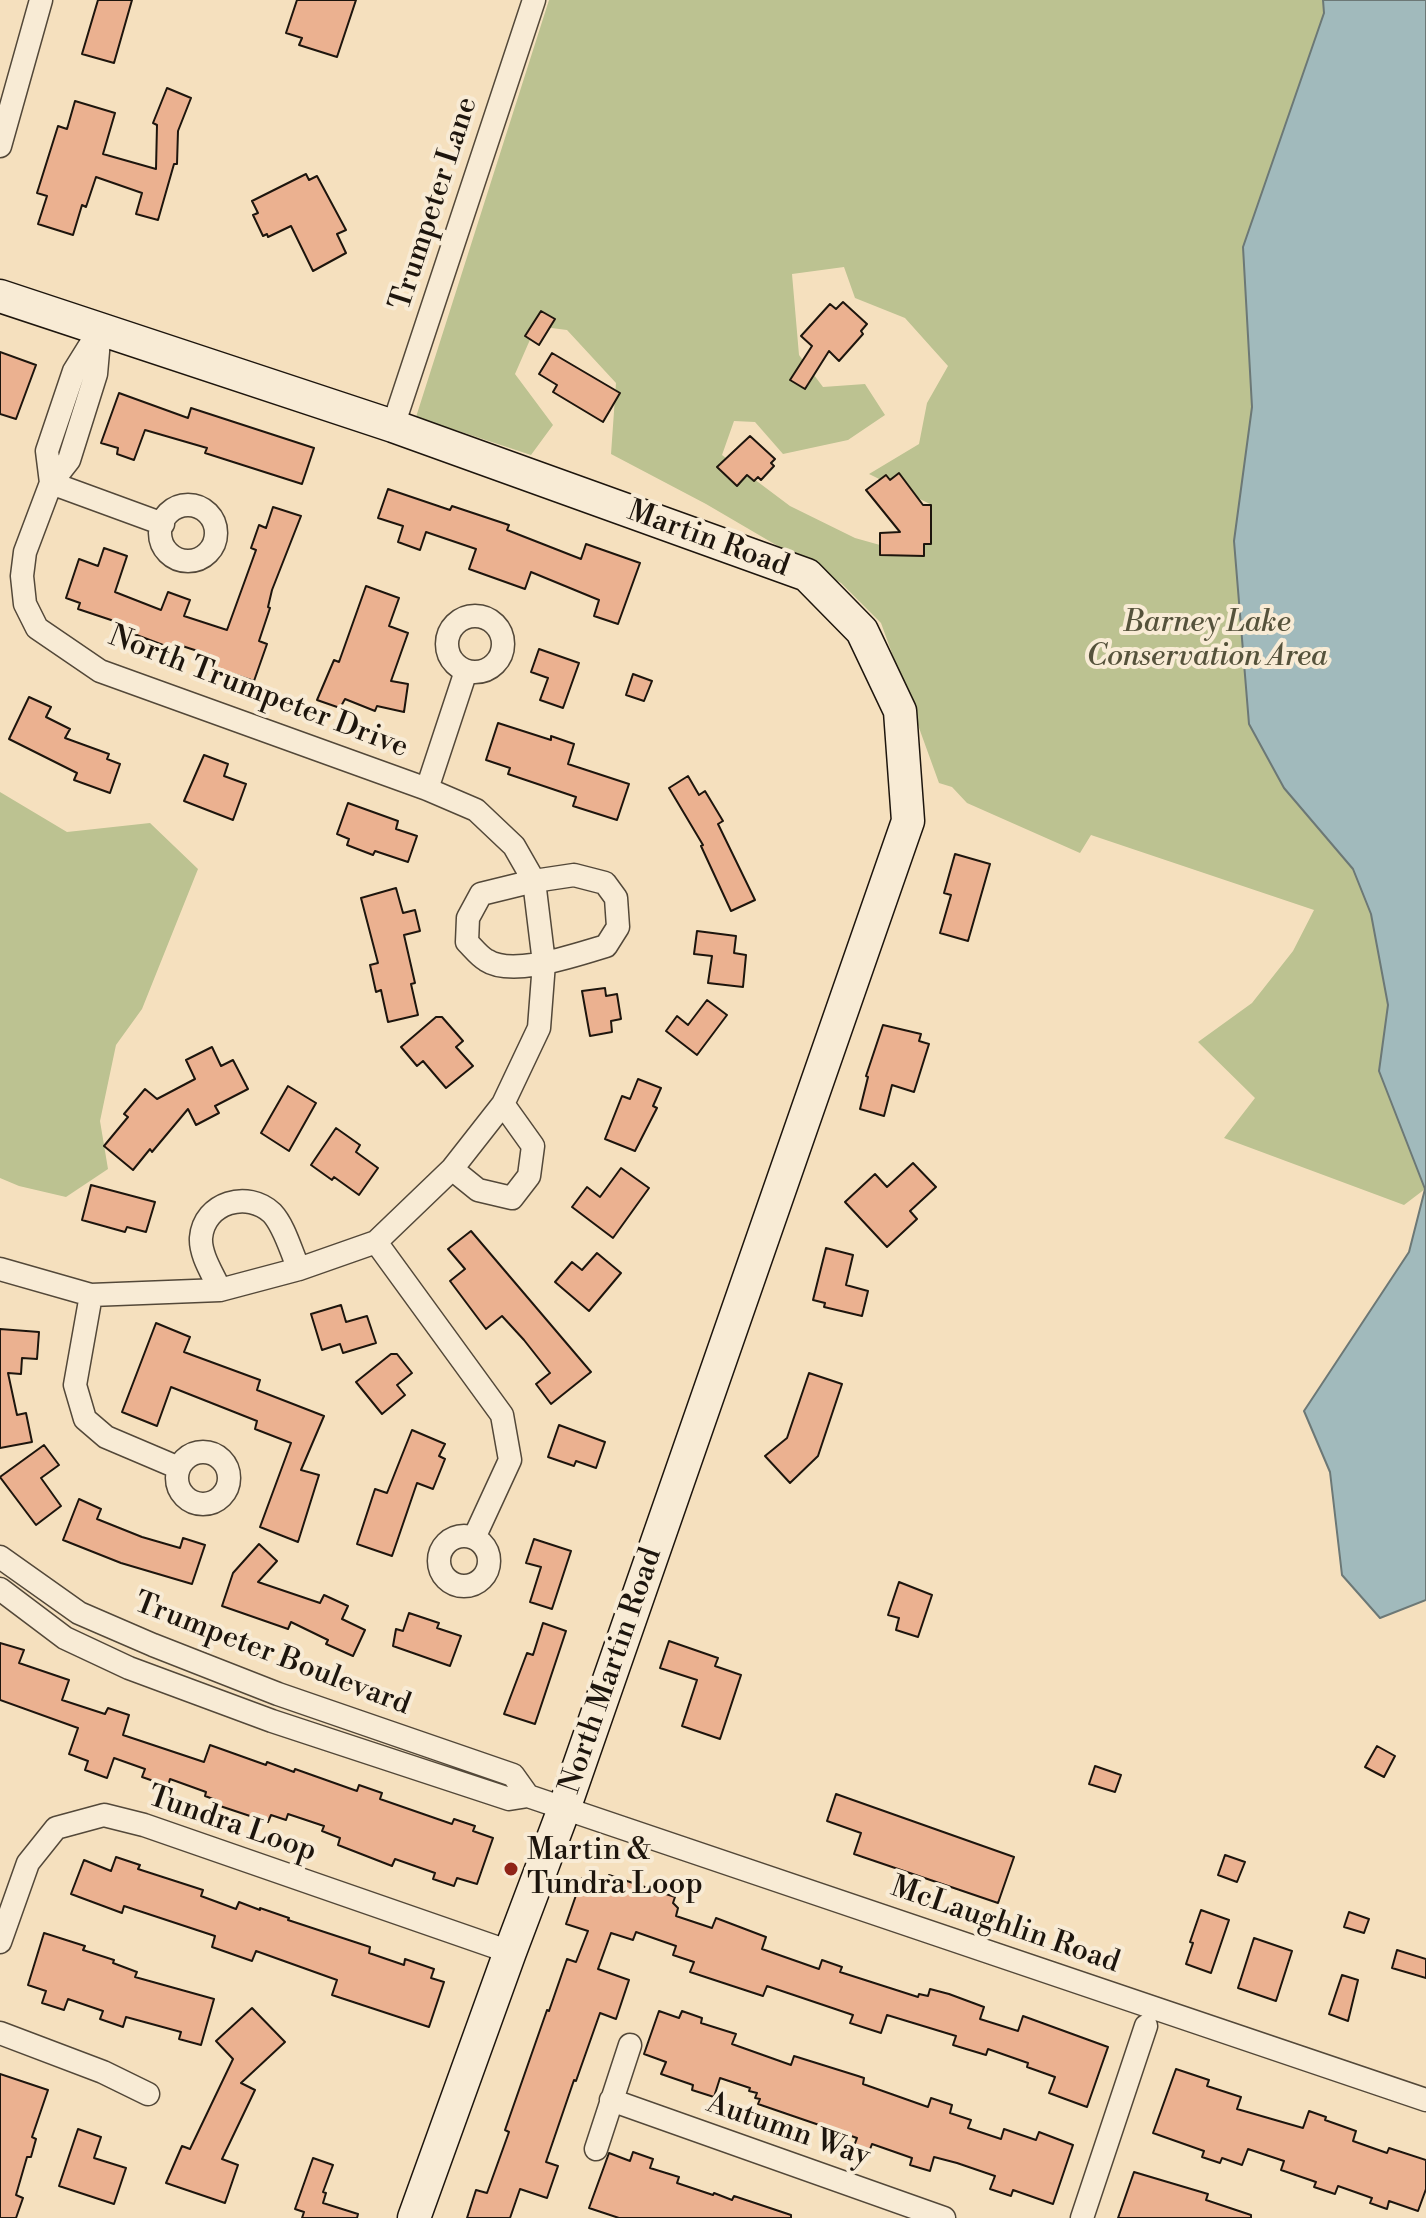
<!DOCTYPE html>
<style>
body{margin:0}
canvas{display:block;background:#f5e0be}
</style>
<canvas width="1426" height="2218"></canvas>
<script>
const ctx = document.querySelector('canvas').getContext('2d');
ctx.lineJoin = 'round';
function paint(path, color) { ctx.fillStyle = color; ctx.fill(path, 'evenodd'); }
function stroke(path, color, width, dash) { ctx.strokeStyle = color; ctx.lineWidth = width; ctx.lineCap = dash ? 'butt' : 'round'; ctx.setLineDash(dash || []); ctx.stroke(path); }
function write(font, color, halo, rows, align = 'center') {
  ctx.font = font + ' "Libre Bodoni",serif'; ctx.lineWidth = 8; ctx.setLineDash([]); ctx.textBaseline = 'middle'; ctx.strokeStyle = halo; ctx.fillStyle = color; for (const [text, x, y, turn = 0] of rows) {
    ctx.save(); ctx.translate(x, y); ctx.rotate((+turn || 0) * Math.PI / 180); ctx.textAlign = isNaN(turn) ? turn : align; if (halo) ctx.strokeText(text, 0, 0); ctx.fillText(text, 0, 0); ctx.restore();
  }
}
const green = new Path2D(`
 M549,0H1426L1374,931L1388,1005L1379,1071L1425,1189L1404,1205L1224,1138L1255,1098L1198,1042L1252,1003L1293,951L1314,910L1091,835L1080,853L967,803L952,787L939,783L881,623L841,583L706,504L611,454L616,383L567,330L536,326L515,374L553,425L531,455L416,417ZM844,267L855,298L905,318L948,366L927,403L919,444L869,474L932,505L912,554L855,538L790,506L722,455L734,421L755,422L783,454L848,440L885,415L865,384L823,387L799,355L792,274Z
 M0,792L67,832L150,823L198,869L142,1009L116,1045L100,1121L108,1169L66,1197L19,1186L0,1178Z`);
const water = new Path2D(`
 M1323,0H1426V1600L1380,1618L1342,1575L1330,1472L1304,1411L1409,1252L1425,1189L1379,1071L1388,1005L1371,914L1353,869L1284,788L1249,724L1234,541L1252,407L1243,247L1324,13Z`);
const building = new Path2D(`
 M98,0H132L114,63L82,54Z
 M297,0H356L337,57L299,45L302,38L286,33Z
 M167,88L191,98L178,131L177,164H174L158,220L136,214L142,193L96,177L86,207L82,205L73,235L38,224L47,196L37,193L58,126L67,129L75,101L115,113L103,154L156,169L157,125L153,123Z
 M306,174L309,180L317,176L346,230L337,234L346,253L313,271L291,226L268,237L267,234L263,236L253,215L258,213L252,201Z
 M843,302L867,324L861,331L863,334L839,361L829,351L805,389L790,380L812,346L801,336L830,304L836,309Z
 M541,311L555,319L539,345L525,336Z
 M0,352L36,365L16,419L0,414Z
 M552,353L620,393L603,422L553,392L557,385L539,374Z
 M119,393L188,418L191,408L314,448L302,484L205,453L207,448L145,430L134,460L117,454L118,448L101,443Z
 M750,436L775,459L771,463L774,466L761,480L758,477L754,481L747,475L737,486L717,467Z
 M899,473L923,505H931V544H924V556L880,555V533L900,532L866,490L886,475L890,480Z
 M388,489L450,510L452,506L509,525L507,530L581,559L586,544L640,563L618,624L594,616L599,600L531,572L525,589L469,569L476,549L426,532L420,550L398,542L403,526L378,518Z
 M273,507L301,516L272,590L268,607L270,608L259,641L267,644L254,681L206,665L210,655L173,643L171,648L118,628L120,623L78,609L80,603L66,598L79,559L98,566L104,548L127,556L115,592L161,610L168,592L190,600L184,616L227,630L256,550L251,548L259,525L266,528Z
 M366,586L399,598L389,626L408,633L391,681L408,684L404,712L377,706L375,711L345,699L340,708L317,700L334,660L339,662Z
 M539,649L579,663L563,708L540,700L548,678L531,672Z
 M633,674L652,681L644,701L626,695Z
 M29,697L51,707L46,717L70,729L65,738L109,754L107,759L120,764L110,793L74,780L77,773L9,739Z
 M498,723L551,740V736L574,744L568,764L629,784L617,820L573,806L576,797L508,774L510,768L486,760Z
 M204,755L228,764L224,776L246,784L233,820L184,801Z
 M688,776L699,795L705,791L723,821L718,824L755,900L731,911L701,846L703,845L669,788Z
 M348,803L398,821L396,829L417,836L408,862L375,851L373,855L347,845L349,839L337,834Z
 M955,854L990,864L968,941L940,933L951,895L944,893Z
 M396,888L403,913L415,910L420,931L404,935L415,983L411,984L418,1015L388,1022L381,990L376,992L370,965L378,963L361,898Z
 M697,931L736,936L734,953L746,955L743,987L708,983L712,956L694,954Z
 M605,988L606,996L617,994L621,1019L611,1021L612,1032L590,1036L582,991Z
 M707,1000L727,1015L697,1055L666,1031L677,1016L688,1025Z
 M436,1017H442L463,1041L456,1047L473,1066L446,1088L423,1061L417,1066L401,1047Z
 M883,1025L921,1034L919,1041L929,1044L914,1092L892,1085L884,1116L860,1109L868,1077L866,1076Z
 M212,1047L221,1066L233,1060L248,1089L215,1106L219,1113L196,1125L188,1109L152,1152L150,1149L133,1170L104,1146L128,1117L124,1114L145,1089L157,1099L195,1079L186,1060Z
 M638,1079L661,1088L653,1106L657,1108L635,1151L605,1139L622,1096L630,1099Z
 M288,1086L316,1103L289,1151L261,1133Z
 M336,1128L360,1145L356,1152L378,1168L359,1195L334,1177L332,1180L311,1165Z
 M913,1163L936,1187L910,1211L917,1219L887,1247L845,1202L875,1174L887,1187Z
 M621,1168L649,1188L613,1238L572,1207L587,1187L600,1197Z
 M91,1185L155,1202L146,1232L127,1227L125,1232L82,1220Z
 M471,1231L591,1372L551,1404L536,1384L550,1373L524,1340L502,1316L486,1329L450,1281L465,1269L448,1249Z
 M826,1248L853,1255L846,1285L868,1291L862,1316L824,1307L825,1303L813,1300Z
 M597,1253L621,1273L589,1311L555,1282L572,1262L582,1270Z
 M341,1305L346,1322L367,1316L376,1343L343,1353L340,1344L322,1350L311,1314Z
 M156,1323L190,1337L184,1352L260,1380L257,1390L324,1416L301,1470L319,1475L298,1542L260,1527L291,1443L255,1429L257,1421L171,1387L157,1426L122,1412Z
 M0,1329L39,1332L37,1359L22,1358L21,1374L8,1373L17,1415L26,1413L32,1442L0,1448Z
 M391,1354H397L412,1373L397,1385L405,1395L382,1414L356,1382Z
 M809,1373L842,1384L818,1456L790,1483L765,1456L787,1438Z
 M559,1425L605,1442L596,1468L576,1461L574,1466L548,1457Z
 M412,1430L445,1444L439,1456L445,1459L433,1489L417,1483L392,1556L357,1544L375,1489L387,1493Z
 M44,1445L59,1465L41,1478L61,1506L36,1525L0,1477Z
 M79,1499L101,1509L97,1519L142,1537L180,1548L183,1538L205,1545L192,1584L121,1563L63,1540Z
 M534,1539L571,1551L552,1609L530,1602L541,1567L526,1563Z
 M259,1544L277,1561L258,1582L320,1603L324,1595L348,1606L342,1619L365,1630L353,1656L326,1644L328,1640L291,1622L288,1629L222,1606L233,1573Z
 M899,1582L932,1595L918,1637L896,1630L899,1618L888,1615Z
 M409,1613L439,1623L437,1628L461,1636L450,1666L393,1646L396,1629L403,1631Z
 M543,1623L566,1631L535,1724L504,1714L527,1653L533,1655Z
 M669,1641L718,1658L715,1666L741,1675L720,1739L682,1726L697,1680L660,1668Z
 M0,1643L24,1650L19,1663L69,1680L62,1700L105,1714L108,1708L129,1715L123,1735L204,1762L210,1745L266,1765L267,1762L294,1772L295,1769L357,1791L359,1785L382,1793L380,1799L452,1824L454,1819L475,1826L473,1831L493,1838L477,1884L457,1878L454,1886L433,1879L435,1873L395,1859L392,1866L338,1845L340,1838L322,1831L324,1826L288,1814L286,1820L271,1815L268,1822L214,1804L216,1800L205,1796L206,1792L170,1779L168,1786L142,1777L145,1769L114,1758L107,1778L85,1770L88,1761L69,1754L78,1728L0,1700Z
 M1377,1746L1395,1756L1384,1777L1365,1767Z
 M1095,1766L1121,1775L1115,1792L1089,1784Z
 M836,1794L1014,1857L998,1903L854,1854L861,1833L827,1821Z
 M1225,1855L1245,1862L1237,1882L1218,1875Z
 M116,1857L140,1865L138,1869L203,1890L201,1896L236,1909L239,1902L260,1910V1908L289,1918L288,1920L370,1947L369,1953L404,1965L405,1959L434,1969L431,1978L444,1982L429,2027L332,1995L337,1980L256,1951L252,1961L212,1947L215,1936L124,1906L122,1913L71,1894L84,1860L111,1871Z
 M609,1875L675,1897L673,1903L678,1908L676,1916L712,1928L716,1918L766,1937L762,1949L819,1969L822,1960L842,1967L840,1972L918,1997L919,1994L928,1996L930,1989L949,1994L984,2007L980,2019L1018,2031L1023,2016L1108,2047L1087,2107L1049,2093L1055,2077L1027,2067L1028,2063L988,2049L986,2055L953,2045L956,2036L887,2015L881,2033L850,2023L853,2015L767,1986L763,1996L690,1972L694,1962L673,1955L676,1946L636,1932L633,1940L611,1933L598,1969L629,1980L616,2019L600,2013L576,2081L574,2080L546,2162L558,2166L547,2198L520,2189L510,2218H467L476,2190L487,2193L509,2132L505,2130L547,2010L549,2011L567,1959L576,1962L588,1931L566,1924L582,1878L605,1886Z
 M1201,1910L1229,1920L1211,1973L1186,1964L1193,1943L1190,1942Z
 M1349,1912L1369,1919L1364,1933L1344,1927Z
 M44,1933L85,1946L83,1950L114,1960L113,1963L137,1972L135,1977L214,1999L201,2045L179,2039L181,2032L126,2017L123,2027L100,2019L103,2011L68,1999L64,2010L42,2003L46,1991L28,1985Z
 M1254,1938L1292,1951L1276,2001L1238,1988Z
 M1397,1950L1426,1959V1978L1392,1968Z
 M1342,1975L1358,1980L1348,2021L1329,2014Z
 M252,2008L285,2042L241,2083L255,2090L222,2159L238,2165L225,2203L166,2183L182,2146L190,2149L233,2059L216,2041Z
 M659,2011L679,2018L682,2011L702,2018L701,2023L736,2034L732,2044L791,2065L794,2056L858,2076L864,2078L863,2084L928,2107L931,2098L952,2105L950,2113L971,2120L968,2128L1001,2139L1004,2129L1036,2140L1039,2132L1073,2145L1053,2204L1013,2190L1011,2196L990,2189L995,2176L957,2163L934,2157L930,2171L910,2165L912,2158L872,2144L869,2152L854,2146L857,2138L758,2104L760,2099L755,2098L757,2093L749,2091L750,2088L720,2078L714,2097L692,2090L693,2085L661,2074L666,2062L644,2054Z
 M1176,2069L1209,2080L1207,2086L1241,2097L1237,2109L1303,2128L1309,2111L1326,2117L1325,2120L1356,2131L1353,2141L1387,2153L1389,2148L1426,2160V2189L1418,2211L1389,2201L1387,2209L1370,2203L1372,2198L1338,2186L1335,2194L1314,2187L1316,2182L1281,2170L1284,2161L1248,2149L1242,2165L1222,2158L1220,2163L1202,2157L1204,2151L1153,2133Z
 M0,2074L48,2090L32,2137L36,2139L31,2157H27L16,2195L23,2198L16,2218H0Z
 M78,2129L101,2137L94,2158L126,2168L114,2204L59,2186Z
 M633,2152L653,2159L650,2168L679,2177L677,2183L713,2195L714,2193L732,2200L734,2196L791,2215V2218H619L589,2208L609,2153L630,2161Z
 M313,2158L333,2165L323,2192L326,2193L323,2203L358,2214L357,2218H302L304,2212L295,2209Z
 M1134,2172L1208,2194L1206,2200L1251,2215V2218H1118Z`);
const street = new Path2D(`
 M0,146L41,0
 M393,426L534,0
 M51,483L47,451L74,371L97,334
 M51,483L163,524
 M160 533a28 28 0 1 1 56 0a28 28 0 1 1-56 0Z
 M447 644a28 28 0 1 1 56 0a28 28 0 1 1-56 0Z
 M427,789L466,671
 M574,875L605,883L616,898L618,927L606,946C577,954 513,978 486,960C479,956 473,948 467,942L468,918L481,894L534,881Z
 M452,1169L478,1190L512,1198L529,1176L533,1146L503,1104
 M376,1242L502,1415L510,1460L474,1538
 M0,1269L91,1295L220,1290L299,1269L376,1242L452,1169L503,1104L539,1028L544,963L534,881L514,846L476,810L427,789L100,671L37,628L25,604L22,576L25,552L51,483L69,460L96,374L100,329
 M220,1290C213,1274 200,1255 201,1238C204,1202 248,1190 272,1213C285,1227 291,1252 299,1269
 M91,1295L75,1385L85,1419L106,1437L179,1468
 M177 1478a26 26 0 1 1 52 0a26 26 0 1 1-52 0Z
 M439 1561a25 25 0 1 1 50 0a25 25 0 1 1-50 0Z
 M0,1557L79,1613L153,1645L278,1694L513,1775L528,1796
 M0,1589L65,1638L129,1668L272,1721L509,1799L528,1796L1426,2100
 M0,1942L28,1863L56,1828L104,1815L144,1825L510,1952
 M0,2033L103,2072L148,2094
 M611,2100L944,2218
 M596,2149L630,2045
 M1082,2218L1146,2026`);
const secondary = new Path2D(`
 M0,296L393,426L807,575L862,631L900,711L908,821L564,1809L510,1952L414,2218`);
const markers = [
 [511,1869,8,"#8f2418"]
];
const streetNames = [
 ["Trumpeter Lane",435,204,-72],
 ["Martin Road",708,540,20],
 ["North Trumpeter Drive",258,693,21],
 ["Trumpeter Boulevard",272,1655,21],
 ["North Martin Road",612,1671,-71],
 ["Tundra Loop",232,1825,19],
 ["McLaughlin Road",1005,1926,19],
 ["Autumn Way",788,2131,19]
];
const parkNames = [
 ["Barney Lake",1207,624],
 ["Conservation Area",1207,658]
];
const poiNames = [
 ["Martin &",527,1852],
 ["Tundra Loop",527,1886]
];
paint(green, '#bcc291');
paint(water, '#a1babc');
stroke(water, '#6c7876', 2);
paint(building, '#ebb190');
stroke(building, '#1d150d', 2);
stroke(street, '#534839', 25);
stroke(secondary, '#1d150d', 35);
stroke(street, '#f8ebd5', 22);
stroke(secondary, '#f8ebd5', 32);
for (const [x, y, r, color] of markers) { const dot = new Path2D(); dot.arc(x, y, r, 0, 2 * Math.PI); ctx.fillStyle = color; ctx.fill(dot); stroke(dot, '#f8ebd5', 3); }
write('30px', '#1d150d', '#f8ebd5', streetNames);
write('italic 30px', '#55523b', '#f8ebd5', parkNames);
write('30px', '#1d150d', '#f8ebd5', poiNames, 'left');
</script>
